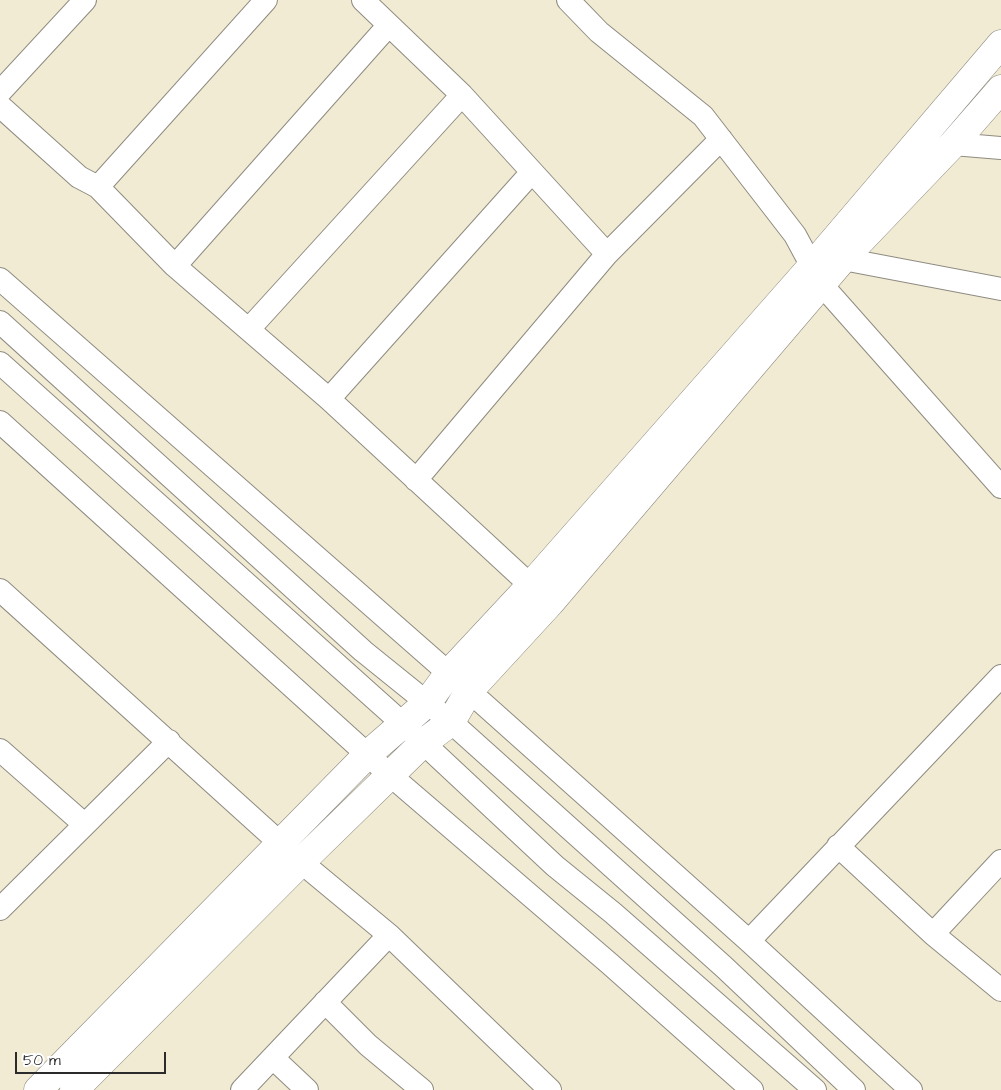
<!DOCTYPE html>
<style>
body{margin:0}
#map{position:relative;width:1001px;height:1090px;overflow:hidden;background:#f1ebd4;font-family:"Architects Daughter",sans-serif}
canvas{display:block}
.scale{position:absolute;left:15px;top:1052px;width:151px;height:22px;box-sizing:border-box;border:2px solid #2b2b2b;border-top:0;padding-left:6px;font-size:15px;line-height:18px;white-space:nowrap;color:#2b2b2b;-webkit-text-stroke:4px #fff;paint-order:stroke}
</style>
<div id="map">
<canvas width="1001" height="1090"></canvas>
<div class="scale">50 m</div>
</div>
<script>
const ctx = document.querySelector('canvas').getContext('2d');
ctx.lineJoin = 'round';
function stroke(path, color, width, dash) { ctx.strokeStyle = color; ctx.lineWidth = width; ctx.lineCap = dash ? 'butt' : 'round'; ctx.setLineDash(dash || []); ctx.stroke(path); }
const minor = new Path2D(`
 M363,0L462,95L607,254L416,480
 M568,0L599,32L703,116L795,235L822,285L1001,487
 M0,92L85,0
 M0,106L79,177L98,187L175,266L329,399L542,596
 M953,144L1001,148
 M98,187L266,0
 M607,254L721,139
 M843,259L1001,289
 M175,266L388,26
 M0,279L469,691L749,941L911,1090
 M0,322L363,651L451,722L724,967L854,1090
 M249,329L462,95
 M0,363L402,723L555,866L613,913L815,1090
 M329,399L532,172
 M0,422L390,775L610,964L752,1090
 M0,590L301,862L389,935L550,1090
 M0,750L84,824
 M838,846L933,934L1001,990
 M0,909L169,741
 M933,934L1001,861
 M749,941L1001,676
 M325,1002L368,1045L422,1090
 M273,1058L307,1090
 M242,1090L389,935`);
const tertiary = new Path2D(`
 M38,1090L367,755L427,703L448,674L531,585L812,266L1001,44
 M74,1090L301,862L423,743L451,722L469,691L550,603L843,259L953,144L1001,89`);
stroke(minor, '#8e8b80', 24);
stroke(tertiary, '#8e8b80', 29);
stroke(minor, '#fff', 22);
stroke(tertiary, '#fff', 28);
</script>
